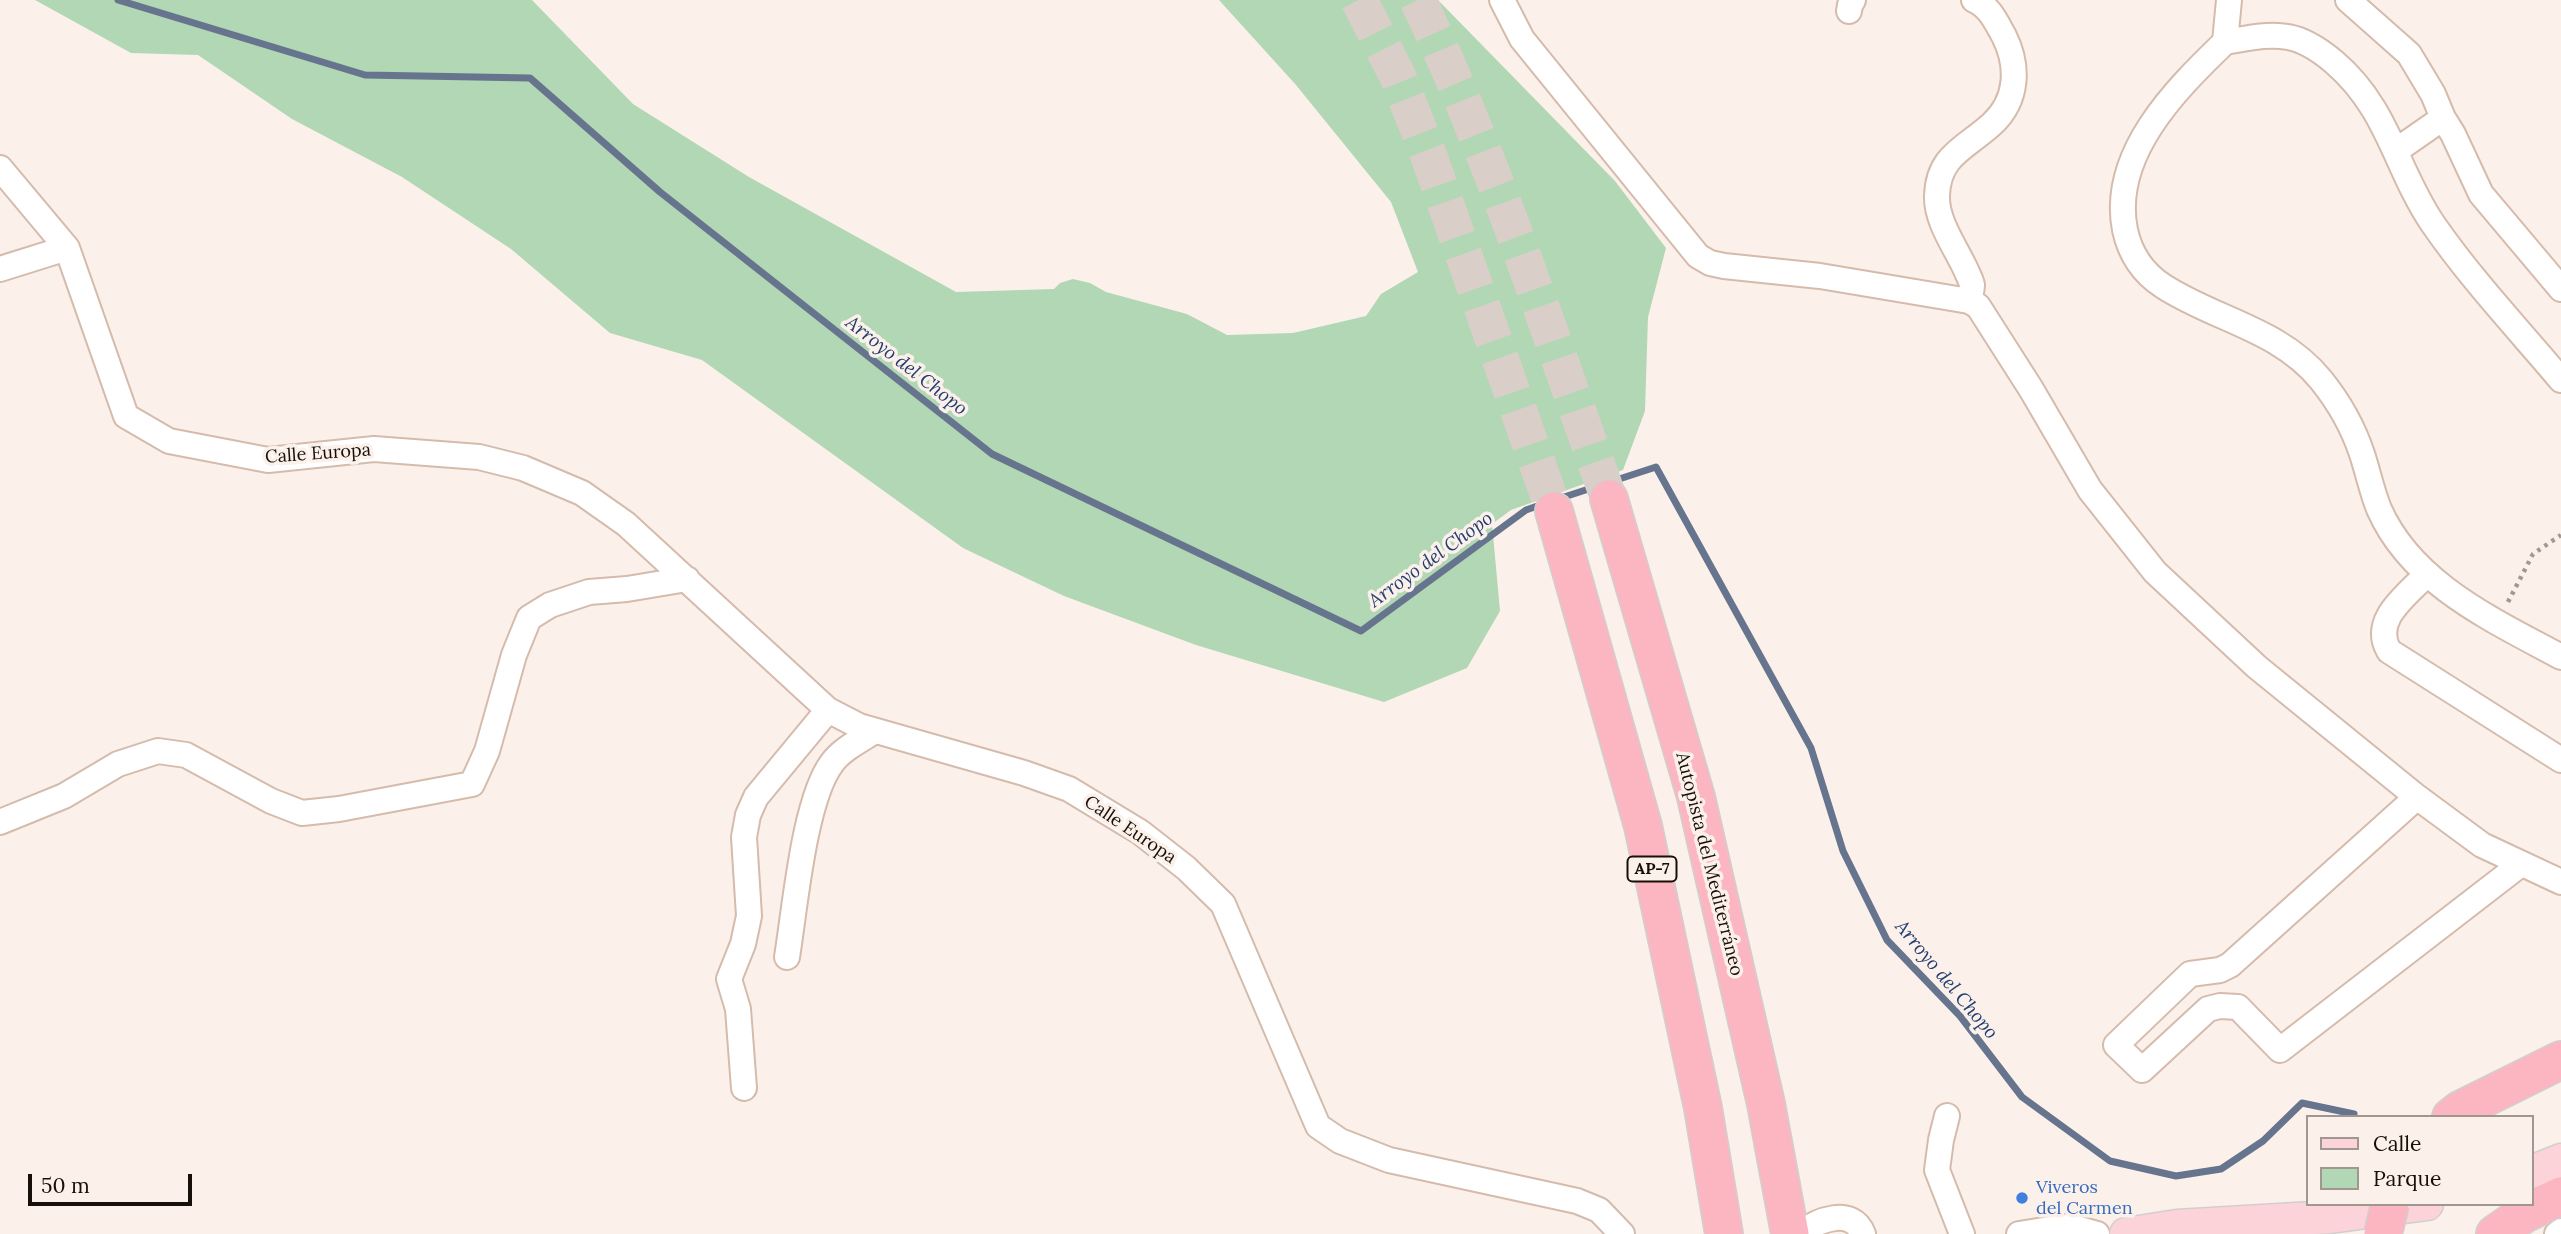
<!DOCTYPE html>
<meta charset="utf-8">
<style>
body{margin:0}
#map{position:relative;width:2561px;height:1234px;overflow:hidden;background:#fcf1ea;font-family:Lora,serif}
canvas{display:block}
.legend{position:absolute;left:2306px;top:1115px;width:228px;height:91px;box-sizing:border-box;background:#fcf1ea;border:2px solid #a09790;margin:0;padding:9px 12px;list-style:none;font-size:21px;color:#170f09}
.legend li{display:flex;align-items:center;gap:14px;height:35px}
.legend b{width:35px;border:2px solid #a09790}
.scale{position:absolute;left:28px;top:1174px;width:164px;height:32px;box-sizing:border-box;border:4px solid #170f09;border-top:0;padding-left:9px;font-size:21px;line-height:24px;white-space:nowrap;color:#170f09;-webkit-text-stroke:5px #fcf1ea;paint-order:stroke}
</style>
<div id="map">
<canvas width="2561" height="1234"></canvas>
<ul class="legend">
<li><b style="height:9px;background:#fdd3da"></b>Calle</li>
<li><b style="height:19px;background:#b1d7b4"></b>Parque</li>
</ul>
<div class="scale">50 m</div>
</div>
<script>
const ctx = document.querySelector('canvas').getContext('2d');
ctx.lineJoin = 'round';
function paint(path, color) { ctx.fillStyle = color; ctx.fill(path, 'evenodd'); }
function stroke(path, color, width, dash) { ctx.strokeStyle = color; ctx.lineWidth = width; ctx.lineCap = dash ? 'butt' : 'round'; ctx.setLineDash(dash || []); ctx.stroke(path); }
function write(font, color, halo, rows, align = 'center') {
  ctx.font = font + ' Lora,serif'; ctx.lineWidth = 7; ctx.setLineDash([]); ctx.textBaseline = 'middle'; ctx.strokeStyle = halo; ctx.fillStyle = color; for (const [text, x, y, turn = 0] of rows) {
    ctx.save(); ctx.translate(x, y); ctx.rotate((+turn || 0) * Math.PI / 180); ctx.textAlign = isNaN(turn) ? turn : align; if (halo) ctx.strokeText(text, 0, 0); ctx.fillText(text, 0, 0); ctx.restore();
  }
}
const green = new Path2D(`
 M35,0H532L633,104L749,177L956,292L1054,289L1060,283L1073,279L1090,283L1106,292L1187,314L1227,335L1293,333L1366,316L1381,294L1418,272L1391,202L1296,85L1219,0H1438L1615,181L1666,248L1648,317L1645,411L1623,470L1511,510L1492,524L1500,611L1467,668L1384,702L1196,645L1064,596L963,548L702,360L610,333L511,249L402,177L292,119L198,55L131,53Z`);
const stream = new Path2D(`
 M118,0L365,75L530,78L660,192L992,454L1361,631L1526,510L1543,504
 M1558,499L1656,467L1811,748L1843,851L1887,940L1960,1016L2022,1097L2110,1161L2176,1176L2221,1169L2263,1141L2302,1103L2354,1114`);
const highwayTunnel = new Path2D(`
 M1359,0L1398,77L1427,151L1554,511
 M1418,0C1494,160 1549,333 1609,499`);
const path = new Path2D(`
 M2508,602L2533,554L2561,535`);
const minor = new Path2D(`
 M1502,0L1522,39L1698,256L1710,263L1724,266L1820,276L1969,301L1978,306L2031,389L2090,490L2155,572L2257,667L2417,797L2482,845L2561,882
 M2229,0L2225,42C2175,90 2110,155 2125,230C2130,253 2143,273 2163,286C2215,320 2280,329 2321,380C2338,401 2353,427 2362,454C2368,472 2372,492 2379,509C2412,584 2493,620 2561,657
 M2348,0L2409,54L2433,94L2443,118
 M1849,11L1850,5L1853,0
 M2225,42C2245,39 2267,33 2288,37C2305,40 2321,51 2334,62C2389,109 2395,168 2433,224C2471,279 2518,329 2561,380
 M2397,150L2443,118L2453,134L2481,194L2561,289
 M0,168L67,248
 M0,269L67,248L126,416L169,441L268,460L374,449L479,457L523,468L582,493L626,524L828,710L859,726L1024,773L1069,789L1140,832L1186,868L1223,904L1318,1126L1340,1141L1389,1160L1577,1201L1599,1210L1622,1234
 M1969,301C1970,296 1972,290 1972,285C1971,280 1968,275 1966,270C1956,248 1936,221 1937,196C1938,155 1966,148 1992,124C2018,100 2019,66 2004,36C1996,22 1990,7 1974,0
 M2426,575C2406,596 2371,620 2389,651L2561,760
 M2417,797L2230,965L2220,970L2190,974L2116,1045L2142,1070L2208,1009L2220,1006L2238,1007L2280,1050L2521,864
 M0,822L64,796L118,764L158,751L186,755L271,801L302,813L339,809L472,784L487,751L514,655L529,618L550,605L589,592L627,589L687,579
 M787,957C795,908 804,800 832,763C842,749 861,740 875,731
 M744,1088L738,1009L729,979L743,944L749,916L744,837L748,815L756,797L828,710
 M1947,1116L1941,1140L1937,1170L1962,1234
 M1800,1234C1817,1220 1852,1206 1863,1234
 M2019,1234L2069,1226L2097,1234
 M2557,1234L2561,1231`);
const major = new Path2D(`
 M2531,1172L2561,1160
 M2126,1234L2177,1226L2330,1217L2427,1204`);
const highway = new Path2D(`
 M1609,499L1696,797L1766,1104L1790,1234
 M1554,511L1643,826L1703,1108L1724,1234
 M2451,1117L2460,1110L2561,1060
 M2495,1234L2524,1214L2561,1196`);
const highwayBridge = new Path2D(`
 M2383,1234L2390,1204`);
const markers = [
 [2022,1198,7,"#3f7fe0"]
];
const shields = [
 [1652,869,49]
];
const shieldNames = [
 ["AP-7",1652,869]
];
const streetNames = [
 ["Calle Europa",318,454,-4],
 ["Calle Europa",1130,830,34],
 ["Autopista del Mediterráneo",1709,864,76]
];
const shopNames = [
 ["Viveros",2036,1188],
 ["del Carmen",2036,1209]
];
const waterNames = [
 ["Arroyo del Chopo",906,366,38],
 ["Arroyo del Chopo",1431,560,-36],
 ["Arroyo del Chopo",1946,980,50]
];
paint(green, '#b1d7b4');
stroke(stream, '#67748e', 7);
stroke(highwayTunnel, '#dacfc8', 37, [37, 18]);
stroke(minor, '#d5bbac', 28);
stroke(major, '#d1cfce', 35);
stroke(highway, '#d1cfce', 40);
stroke(path, '#a29891', 4.5, [3.5, 5]);
stroke(minor, '#fff', 24);
stroke(major, '#fdd3da', 32);
stroke(highway, '#fcb6c2', 37);
stroke(highwayBridge, '#d1cfce', 40, []);
stroke(highwayBridge, '#fcb6c2', 37);
for (const [x, y, r, color] of markers) { const dot = new Path2D(); dot.arc(x, y, r, 0, 2 * Math.PI); ctx.fillStyle = color; ctx.fill(dot); stroke(dot, '#fcf1ea', 2.5); }
for (const [x, y, w] of shields) { const box = new Path2D(); box.roundRect(x - w / 2, y - 12.5, w, 25, 5); ctx.fillStyle = '#fcf1ea'; ctx.fill(box); stroke(box, '#170f09', 2); }
write('bold 16px', '#170f09', null, shieldNames);
write('18px', '#170f09', '#fcf1ea', streetNames);
write('18px', '#366cbe', '#fcf1ea', shopNames, 'left');
write('italic 19px', '#223e70', '#fcf1ea', waterNames);
</script>
